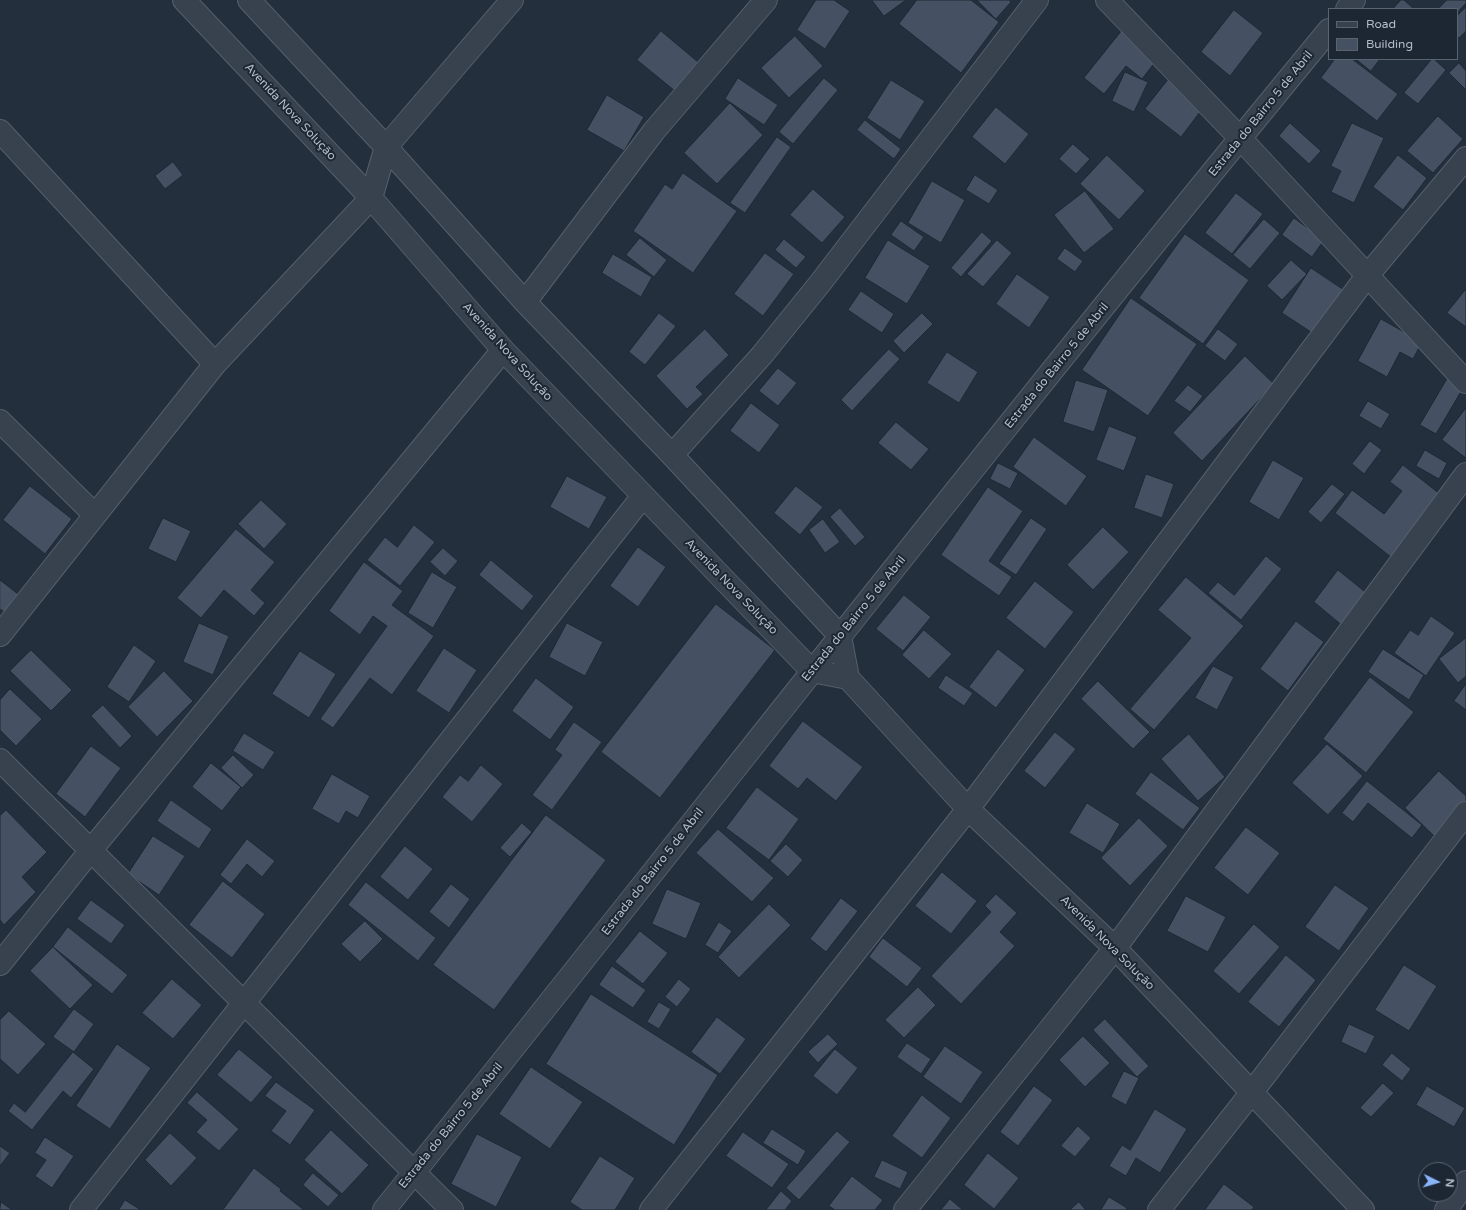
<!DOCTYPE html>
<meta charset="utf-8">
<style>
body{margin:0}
#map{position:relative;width:1466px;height:1210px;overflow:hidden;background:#242f3e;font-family:"Varela Round",sans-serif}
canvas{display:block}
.legend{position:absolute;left:1328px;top:8px;width:130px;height:52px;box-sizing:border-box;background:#1d2633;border:1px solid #59626f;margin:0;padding:5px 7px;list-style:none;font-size:12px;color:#b4bcc9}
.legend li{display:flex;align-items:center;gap:8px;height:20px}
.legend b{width:20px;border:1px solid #59626f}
.north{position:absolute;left:1418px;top:1162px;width:40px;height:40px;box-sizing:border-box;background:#1d2633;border:1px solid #59626f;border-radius:50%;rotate:95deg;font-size:11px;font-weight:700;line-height:16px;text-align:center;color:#b4bcc9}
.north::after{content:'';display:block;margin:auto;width:14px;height:18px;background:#8ab4f8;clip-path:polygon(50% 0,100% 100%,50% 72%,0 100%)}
</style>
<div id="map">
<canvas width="1466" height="1210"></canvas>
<ul class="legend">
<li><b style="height:5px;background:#38414e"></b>Road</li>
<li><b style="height:11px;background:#455162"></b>Building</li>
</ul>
<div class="north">N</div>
</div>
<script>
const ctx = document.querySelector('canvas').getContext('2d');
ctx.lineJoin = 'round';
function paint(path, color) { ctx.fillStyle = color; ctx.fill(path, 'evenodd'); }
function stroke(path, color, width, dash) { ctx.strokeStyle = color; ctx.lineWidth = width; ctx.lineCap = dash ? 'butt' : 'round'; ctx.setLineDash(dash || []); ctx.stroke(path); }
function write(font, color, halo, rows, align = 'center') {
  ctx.font = font + ' "Varela Round",sans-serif'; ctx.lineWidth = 4; ctx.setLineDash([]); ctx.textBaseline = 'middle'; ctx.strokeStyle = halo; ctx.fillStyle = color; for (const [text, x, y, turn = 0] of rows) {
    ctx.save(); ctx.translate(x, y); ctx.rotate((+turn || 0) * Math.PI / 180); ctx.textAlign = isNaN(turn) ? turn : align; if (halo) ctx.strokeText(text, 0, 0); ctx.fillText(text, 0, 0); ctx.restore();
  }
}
const building = new Path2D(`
 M816,0H834L850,11L825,49L797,30Z
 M872,0H906L884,16Z
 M917,0H971L999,22L961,73L899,24Z
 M977,0H1009L1011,2L996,19Z
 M1401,0H1404L1414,9H1393Z
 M1447,0H1466V3L1457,13V9H1438Z
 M1466,7V31L1459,38L1457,36V16Z
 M1234,10L1263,33L1230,76L1201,52Z
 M1124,28L1159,57L1142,79L1126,66L1104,94L1084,78Z
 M661,31L698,62L675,91L637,60Z
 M795,36L823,66L789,98L761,68Z
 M1335,59H1352L1398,94L1377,121L1321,78Z
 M1356,59H1380L1371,71Z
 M1432,59H1434L1446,70L1418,104L1404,93Z
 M1459,63L1466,71V90L1449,73Z
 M1125,72L1148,82L1134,112L1112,101Z
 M1171,76L1206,104L1181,137L1145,109Z
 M738,78L778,105L764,125L725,99Z
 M824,78L838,90L793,144L779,132Z
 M891,80L925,101L900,140L867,118Z
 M607,95L644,117L624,151L587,130Z
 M730,103L763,135L717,184L684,153Z
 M996,107L1029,134L1005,164L972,137Z
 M1438,116L1463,139L1433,173L1407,151Z
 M865,120L901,149L894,159L857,130Z
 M1290,123L1321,151L1309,164L1279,136Z
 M1352,123L1384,138L1354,203L1331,192L1341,171L1331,166Z
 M777,137L791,147L745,213L730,203Z
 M1073,144L1090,159L1076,174L1059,159Z
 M1107,155L1145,191L1119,220L1080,184Z
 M1398,155L1427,178L1403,210L1373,187Z
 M173,162L183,175L165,189L155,176Z
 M683,173L737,211L693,273L633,231L665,184L672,189Z
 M975,175L998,190L989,204L966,190Z
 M932,181L965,200L941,243L908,223Z
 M813,189L845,217L822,243L790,215Z
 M1085,191L1114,229L1084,253L1054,215Z
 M1236,193L1263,214L1232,254L1205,233Z
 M1294,218L1324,240L1312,257L1282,235Z
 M1264,219L1280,233L1250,269L1233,255Z
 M901,221L924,237L914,251L891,235Z
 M982,232L992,241L961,277L951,268Z
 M1185,234L1249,280L1203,344L1139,298Z
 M640,238L667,260L654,277L626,255Z
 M784,239L806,257L796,268L775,250Z
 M888,240L930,266L907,304L865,278Z
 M997,240L1012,253L983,287L967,274Z
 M1065,248L1083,261L1075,272L1057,259Z
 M765,253L794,274L763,316L734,294Z
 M613,254L652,277L641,297L602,273Z
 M1291,260L1307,274L1282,300L1267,286Z
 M1311,268L1344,290L1314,334L1282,313Z
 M1017,274L1050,297L1029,328L996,304Z
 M1466,289V327L1447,313Z
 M861,291L894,314L882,333L848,310Z
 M1131,298L1197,344L1148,416L1082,370Z
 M659,313L676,326L645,365L629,352Z
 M922,313L933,324L904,353L893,341Z
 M1381,319L1422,342L1413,359L1400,352L1387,377L1358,361Z
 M705,329L729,355L696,387L703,394L687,409L656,376Z
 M1218,329L1238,344L1225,361L1205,346Z
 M889,349L900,359L852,411L841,400Z
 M947,352L978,372L959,403L927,383Z
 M1245,356L1274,384L1202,461L1173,433Z
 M778,368L797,383L778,406L759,391Z
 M1450,374L1466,383L1436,434L1420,425Z
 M1076,380L1108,390L1094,432L1063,422Z
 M1188,385L1203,396L1190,412L1174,401Z
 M1368,401L1390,414L1381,429L1359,416Z
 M751,403L780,425L759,453L730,431Z
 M1466,408V458L1442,440Z
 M896,422L929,449L911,470L878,443Z
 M1109,426L1137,437L1124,471L1096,460Z
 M1034,437L1087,476L1066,506L1013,467Z
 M1370,441L1382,450L1364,474L1352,464Z
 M1425,450L1447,463L1439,479L1416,466Z
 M1273,460L1304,478L1279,520L1249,502Z
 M998,463L1018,473L1010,489L990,479Z
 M1403,465L1445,498L1396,561L1335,513L1352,490L1384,514L1402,491L1390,482Z
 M1146,474L1174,484L1162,518L1134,508Z
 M567,476L607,497L589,529L550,507Z
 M1332,484L1345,494L1321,523L1308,512Z
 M30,486L72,519L45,554L3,520Z
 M796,486L823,507L800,535L774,513Z
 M988,487L1023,511L989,561L1012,577L999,596L941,555Z
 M261,500L287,524L264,549L238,524Z
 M840,508L865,537L855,546L830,517Z
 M163,518L191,531L176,562L148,549Z
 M1031,518L1047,529L1016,575L999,564Z
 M823,519L840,542L825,553L809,530Z
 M414,525L435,542L400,586L367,560L385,537L397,547Z
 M1103,527L1129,552L1093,590L1067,565Z
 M236,529L275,562L251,590L265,603L254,616L224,590L201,618L177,598Z
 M638,547L666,567L638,607L610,586Z
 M443,548L458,561L445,576L430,562Z
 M1266,556L1282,569L1241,620L1208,593L1218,582L1234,595Z
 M491,560L534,596L522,611L479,575Z
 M364,562L403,591L392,605L434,636L392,695L370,678L333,728L320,719L387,626L373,616L360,635L329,611Z
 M1338,570L1369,595L1344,627L1314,602Z
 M432,572L457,587L433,628L408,613Z
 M1186,577L1244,626L1154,730L1130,709L1191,638L1158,610Z
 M0,580L22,597L8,615L0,609Z
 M1035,581L1074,612L1045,649L1006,618Z
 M904,595L931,617L903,651L876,629Z
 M716,604L775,650L660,798L601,752Z
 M1431,616L1455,633L1426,676L1394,653L1410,630L1418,635Z
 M1296,621L1324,642L1288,691L1260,669Z
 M199,623L229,636L213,675L183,662Z
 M567,623L603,642L585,676L549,657Z
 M924,630L952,654L929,679L902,655Z
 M1466,638V676L1458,683L1439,659Z
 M134,645L156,661L129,702L107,687Z
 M444,648L477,670L449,713L416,691Z
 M998,649L1025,670L996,708L969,687Z
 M1383,649L1424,675L1409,700L1368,672Z
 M31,650L72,690L51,711L10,671Z
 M300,651L336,674L309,718L272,694Z
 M1213,666L1234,677L1217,710L1195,698Z
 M164,671L193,701L157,737L128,707Z
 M946,675L973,693L964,706L938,688Z
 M1370,677L1414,712L1366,773L1323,739Z
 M536,678L574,707L550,740L512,711Z
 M1098,681L1150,732L1133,749L1081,699Z
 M1466,684V710L1454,701Z
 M10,689L42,719L16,746L0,730V700Z
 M103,705L132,736L120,748L91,716Z
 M803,721L863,767L836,801L807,778L798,789L769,766Z
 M574,722L602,742L552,810L532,795L562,755L555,750Z
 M1055,732L1076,749L1045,788L1024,771Z
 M244,733L275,752L263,770L233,751Z
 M1189,734L1225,777L1198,801L1161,759Z
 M1327,744L1363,776L1328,815L1292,783Z
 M91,746L121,768L85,817L56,794Z
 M233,755L254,775L242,788L221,768Z
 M211,763L241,787L222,811L192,787Z
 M481,765L503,784L472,822L442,797L460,775L468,781Z
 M1439,771L1466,796V801L1434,836L1405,808Z
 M1151,772L1200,808L1183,830L1135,794Z
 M332,774L370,796L358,818L346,811L339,824L312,809Z
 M1367,781L1422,825L1412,838L1368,803L1353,822L1342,813Z
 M757,787L799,819L769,860L726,828Z
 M171,800L212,829L199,849L157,821Z
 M1087,803L1120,824L1103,853L1069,833Z
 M6,810L47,852L22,877L36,892L4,925L0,920V816Z
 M546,815L606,860L494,1010L433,965Z
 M1139,818L1168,846L1130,886L1101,858Z
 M522,823L532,832L510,857L500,848Z
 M1246,827L1280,853L1248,895L1214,868Z
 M718,829L774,878L752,902L696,853Z
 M153,836L185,856L159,895L128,874Z
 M247,839L275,861L262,877L247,864L231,884L220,875Z
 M786,844L803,860L788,877L770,861Z
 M405,846L433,869L408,900L380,877Z
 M942,872L977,901L951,934L915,906Z
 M223,881L265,914L232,958L189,925Z
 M366,882L436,938L418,961L348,905Z
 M451,884L470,899L449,928L429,912Z
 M1335,885L1369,908L1339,951L1305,927Z
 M667,889L701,903L686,939L652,924Z
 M996,894L1017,913L1000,932L1015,946L961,1004L931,976L991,912L985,906Z
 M1186,896L1226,917L1208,952L1167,931Z
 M841,898L858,911L826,952L810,939Z
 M91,900L125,925L111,944L77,919Z
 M769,904L791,925L739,978L718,957Z
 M365,921L383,939L360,962L341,944Z
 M719,922L732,931L718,953L705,945Z
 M1254,924L1280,947L1239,994L1213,971Z
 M68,927L128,975L112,994L53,947Z
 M640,931L668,953L643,984L615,962Z
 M883,938L922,968L907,987L869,957Z
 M53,947L93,985L70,1009L30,971Z
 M1286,955L1316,980L1279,1027L1248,1002Z
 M1404,965L1437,986L1409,1031L1375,1010Z
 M612,966L646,990L633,1008L599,985Z
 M172,979L202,1005L173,1039L142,1013Z
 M679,979L691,989L677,1007L665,997Z
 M918,987L936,1005L904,1038L885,1020Z
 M591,994L718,1075L674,1145L546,1064Z
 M659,1002L671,1009L659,1029L647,1022Z
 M74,1009L94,1024L74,1052L53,1037Z
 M9,1011L46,1044L18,1075L0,1059V1020Z
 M717,1017L746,1039L720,1074L691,1052Z
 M1105,1019L1149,1066L1137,1077L1093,1030Z
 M1349,1024L1375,1036L1366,1054L1341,1042Z
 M828,1034L838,1044L818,1063L808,1052Z
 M1083,1036L1110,1063L1085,1087L1059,1060Z
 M907,1043L931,1059L921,1074L897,1057Z
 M117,1044L151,1068L110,1129L76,1106Z
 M945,1046L983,1072L961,1104L923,1077Z
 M239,1049L273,1077L251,1103L217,1075Z
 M835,1049L858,1068L837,1095L813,1076Z
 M73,1052L94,1069L71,1098L63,1091L32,1130L8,1111L14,1103L25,1112Z
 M1392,1053L1411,1069L1402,1081L1382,1065Z
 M531,1067L583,1102L550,1149L499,1114Z
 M1124,1071L1139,1078L1126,1105L1111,1097Z
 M276,1082L315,1110L290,1145L271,1131L286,1111L265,1096Z
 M1383,1083L1394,1093L1371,1117L1360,1108Z
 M1034,1086L1053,1100L1018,1146L1000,1132Z
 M1427,1086L1465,1108L1454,1127L1416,1105Z
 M197,1092L239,1129L219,1151L196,1132L207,1120L187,1103Z
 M922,1095L951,1118L922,1158L892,1136Z
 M1155,1109L1187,1129L1160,1173L1136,1158L1126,1176L1109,1166L1122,1145L1130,1150Z
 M1078,1126L1091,1138L1075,1157L1061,1146Z
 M772,1129L806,1151L798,1165L763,1143Z
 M331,1130L369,1165L342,1194L304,1160Z
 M837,1131L850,1142L799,1200L786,1188Z
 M743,1132L789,1164L772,1188L726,1156Z
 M170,1133L197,1158L171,1186L145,1160Z
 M477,1134L522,1157L496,1207L451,1184Z
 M45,1137L74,1156L52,1188L35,1176L46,1160L35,1153Z
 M0,1146L10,1153L0,1166Z
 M988,1153L1019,1178L994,1209L964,1185Z
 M600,1156L635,1178L615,1210H582L570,1202Z
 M882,1160L908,1172L900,1189L874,1177Z
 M254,1168L281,1189L280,1191L304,1210H223Z
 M313,1173L339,1195L328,1207L303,1185Z
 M852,1176L883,1200L875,1210H835L829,1206Z
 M1224,1184L1254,1207L1252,1210H1205Z
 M781,1191L792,1201L785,1210H766Z
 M1109,1197L1127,1208L1126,1210H1101Z
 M950,1199L963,1210H941Z
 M125,1200L141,1210H119Z
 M1,1202L12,1210H0Z
 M1079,1202L1086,1210H1070Z`);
const minor = new Path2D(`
 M184,0L371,198L503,350L812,671L848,678
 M249,0L386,147L525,302L672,455L840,636L848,678L968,809L1115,948L1363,1210
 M1107,0L1240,138L1466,382
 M1347,9L1354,0
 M0,131L215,364
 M525,302L654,131L766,0
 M0,421L95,515
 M672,455L762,355L821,282L1037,0
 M0,635L215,364L371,198L386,147L512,0
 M0,760L452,1210
 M0,964L91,850L503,350
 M81,1210L643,496
 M384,1210C699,817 1008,419 1329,30
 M651,1210L968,809L1367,276L1466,158
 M905,1210L1115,948L1466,474
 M1159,1210L1252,1092L1466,813
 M1446,1210L1466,1182`);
const streetNames = [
 ["Avenida Nova Solução",290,112,47],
 ["Estrada do Bairro 5 de Abril",1261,114,-51],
 ["Avenida Nova Solução",507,352,48],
 ["Estrada do Bairro 5 de Abril",1057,366,-51],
 ["Avenida Nova Solução",731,587,46],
 ["Estrada do Bairro 5 de Abril",854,619,-51],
 ["Estrada do Bairro 5 de Abril",653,872,-52],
 ["Avenida Nova Solução",1107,943,45],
 ["Estrada do Bairro 5 de Abril",451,1126,-51]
];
paint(building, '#455162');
stroke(building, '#1f2835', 1);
stroke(minor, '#565f6c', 24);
stroke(minor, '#38414e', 22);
write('12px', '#b4bcc9', '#1d2633', streetNames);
</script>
